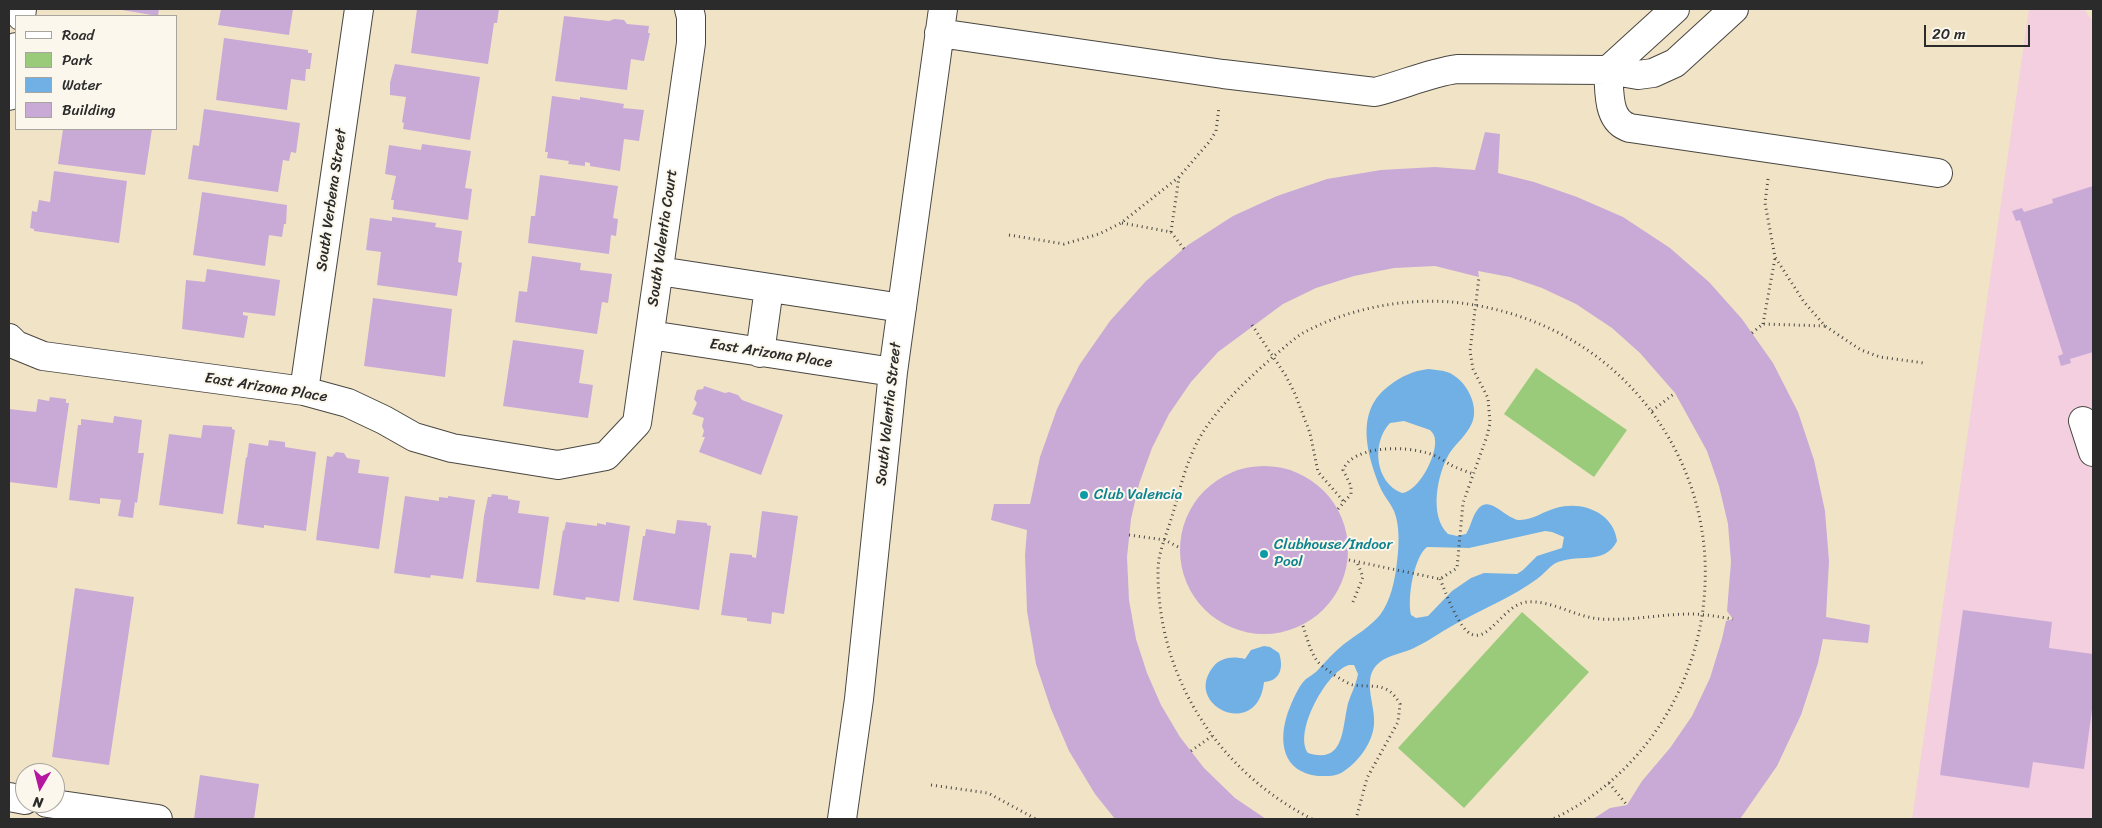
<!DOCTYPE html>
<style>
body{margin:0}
#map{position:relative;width:2102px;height:828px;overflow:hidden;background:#f1e3c6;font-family:Sriracha,sans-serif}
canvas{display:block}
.frame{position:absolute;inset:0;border:10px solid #2b2b2b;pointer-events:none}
.legend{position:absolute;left:15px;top:15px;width:162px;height:115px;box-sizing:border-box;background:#fbf7ec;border:1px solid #a8a59f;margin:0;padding:6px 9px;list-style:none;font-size:15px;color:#2b2b2b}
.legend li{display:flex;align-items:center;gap:10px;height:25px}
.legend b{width:25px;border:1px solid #a8a59f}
.north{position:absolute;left:15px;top:763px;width:50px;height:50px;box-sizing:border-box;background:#fbf7ec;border:1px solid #a8a59f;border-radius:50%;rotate:188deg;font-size:14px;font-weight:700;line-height:20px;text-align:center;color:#2b2b2b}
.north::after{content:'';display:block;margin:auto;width:18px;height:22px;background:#b5179e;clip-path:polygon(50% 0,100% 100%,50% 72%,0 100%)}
.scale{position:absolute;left:1924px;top:25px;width:106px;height:22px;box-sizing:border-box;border:2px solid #2b2b2b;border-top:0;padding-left:6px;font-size:15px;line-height:18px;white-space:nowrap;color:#2b2b2b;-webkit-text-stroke:4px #fbf7ec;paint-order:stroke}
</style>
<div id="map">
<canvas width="2102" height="828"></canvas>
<div class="frame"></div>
<ul class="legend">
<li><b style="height:6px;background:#fff"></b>Road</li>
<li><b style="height:14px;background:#9acb7b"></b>Park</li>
<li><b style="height:14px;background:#70b0e4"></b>Water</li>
<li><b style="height:14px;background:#c9aad7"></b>Building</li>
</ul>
<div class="north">N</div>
<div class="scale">20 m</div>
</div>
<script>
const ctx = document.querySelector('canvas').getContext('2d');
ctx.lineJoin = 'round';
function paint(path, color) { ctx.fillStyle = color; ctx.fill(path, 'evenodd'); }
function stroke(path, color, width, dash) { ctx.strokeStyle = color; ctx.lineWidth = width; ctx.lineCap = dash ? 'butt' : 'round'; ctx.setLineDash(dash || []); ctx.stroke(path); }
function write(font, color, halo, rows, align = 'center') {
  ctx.font = font + ' Sriracha,sans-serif'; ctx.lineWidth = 4; ctx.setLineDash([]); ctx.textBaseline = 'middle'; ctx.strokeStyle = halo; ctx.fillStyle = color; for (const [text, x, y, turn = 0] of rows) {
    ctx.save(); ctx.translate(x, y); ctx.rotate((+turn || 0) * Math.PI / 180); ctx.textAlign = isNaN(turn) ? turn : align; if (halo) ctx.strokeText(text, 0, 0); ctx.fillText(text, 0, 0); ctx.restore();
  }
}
const built = new Path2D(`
 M2029,9H2084L2093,22V819H1912Z`);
const green = new Path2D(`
 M1536,368L1627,430L1594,477L1504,414Z
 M1522,612L1589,672L1464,808L1398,748Z`);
const water = new Path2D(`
 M1428,369C1435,370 1441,370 1447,372C1465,378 1480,405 1472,423C1467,435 1456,443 1449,454C1437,475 1429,516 1448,534L1457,536L1466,534C1472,525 1473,510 1483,505C1494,500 1508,520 1520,520C1533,520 1544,511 1556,508C1582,500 1614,513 1617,541C1604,567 1575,552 1554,564C1548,568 1543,575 1537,579C1514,596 1487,607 1463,620C1446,628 1431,640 1414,648C1404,653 1389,655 1380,662C1360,677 1376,705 1374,724C1373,743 1357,764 1341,773C1334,777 1325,776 1318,776C1282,772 1278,741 1288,712C1292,702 1298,686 1306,679C1310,676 1314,674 1317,671C1326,661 1334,652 1344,644C1356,635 1370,627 1380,615C1391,600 1395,580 1397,562C1399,547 1400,525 1394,511C1390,502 1383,495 1380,487C1366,452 1355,410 1390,385C1402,376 1413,371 1428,369ZM1404,421L1430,430C1433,433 1435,436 1435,440C1437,456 1418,492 1402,493C1375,483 1371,443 1390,423ZM1545,531L1552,532L1564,537L1562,548L1537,556L1523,570L1517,574L1484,573L1471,578L1452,591L1428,616L1416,618L1411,615C1407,598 1414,557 1427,547L1469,548ZM1349,665H1354L1358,674C1356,686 1349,697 1347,708C1342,732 1343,764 1308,753C1293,732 1327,671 1349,665Z
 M1264,646L1270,647L1279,653C1284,668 1280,681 1264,682C1258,741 1182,706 1213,667C1221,657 1233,656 1245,659L1251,650Z`);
const building = new Path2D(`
 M116,9H159L158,16Z
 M221,9H293L289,35L218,25Z
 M417,9H499L497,23H494L488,64L411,53Z
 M564,16L609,21L614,19L624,20L627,24L649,26L648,33H650L644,61L631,59L627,90L555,81Z
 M224,38L308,50V53H312L310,69H306L305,81L291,79L287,110L216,100Z
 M395,64L480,77L470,140L403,129L404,123L402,122L406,97L390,95V83Z
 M552,96L580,100V97L624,104L623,108L644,110L639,141L624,139L620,171L590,166V163L585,162V166L568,164L569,161L547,158L548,152H545Z
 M204,109L300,123L296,153L291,152L289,161L283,160L278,192L188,179L193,145L199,146Z
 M63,129H152L145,175L58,164Z
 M1485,132L1500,134L1498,173L1534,182L1577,197L1623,217L1670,248L1709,282L1742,319L1773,363L1798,412L1814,460L1825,511L1829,561L1826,617L1870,625L1868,643L1823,639L1818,663L1801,715L1777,766L1740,819H1593L1610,808L1627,805L1642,781L1670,748L1692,716L1710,678L1722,639L1726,621L1733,619L1727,611L1731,562L1728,524L1719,486L1707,451L1675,393L1640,353L1612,328L1576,304L1542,288L1510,277L1478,271L1479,277L1435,266L1394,268L1354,276L1316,288L1283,304L1218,352L1191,382L1169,414L1152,448L1139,484L1131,519L1127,557L1129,600L1136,639L1147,673L1161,705L1180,737L1204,768L1235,798L1266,819H1115L1095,794L1069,751L1051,709L1036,664L1027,611L1025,555L1027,530L991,520L994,504H1030L1040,457L1057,409L1080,364L1110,321L1146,281L1188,245L1233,216L1277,196L1327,179L1381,170L1435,167L1475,170Z
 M422,144L471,151L465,188L472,189L468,220L393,209L394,200H391L396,176L385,174L389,145L421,150Z
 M54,171L127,181L119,243L34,231V229L30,228L32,211L37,212L39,200L50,202Z
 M540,175L618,186L613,218L618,219L616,236L611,235L609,254L528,243L531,216H535Z
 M2093,186V352L2070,359L2071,363L2061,366L2058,356L2063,354L2020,220L2016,221L2012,211L2022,208L2024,212L2053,203L2052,199Z
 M202,192L287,205L286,224H284L282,237L269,235L265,266L193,255Z
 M392,217L436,223L435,227L462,231L458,262L462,263L457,296L377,285L381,252L366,250L370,218L392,221Z
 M532,256L581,263L580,270L612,274L608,303L602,302L597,334L515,322L519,291L527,292Z
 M207,269L280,280L275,316L243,312V315L248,316L244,338L182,329L186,280L205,282Z
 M373,298L452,309L445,377L364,366Z
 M513,340L584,350L579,383L593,385L588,418L503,406Z
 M704,386L725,393L729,392L738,395L742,400L783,415L761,475L699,452L705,437H702L704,431L702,426L704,418L692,414L697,403L694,399L697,390L703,389Z
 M50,397L66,399V403H69L57,488L9,482V409L36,412L38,399L49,401Z
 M114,416L142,420L138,453H144L137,503L135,502L133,518L118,516L121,500L100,498V504L69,500L78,425H81V419L113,423Z
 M203,425L232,427V429L235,430L223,514L159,505L169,434L201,438Z
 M269,440L285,442V447L316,452L306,531L264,525V528L237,524L246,457L247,458L249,443L268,446Z
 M336,452L344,453L347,458L360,460L358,473L389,477L379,549L316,540L327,456L332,457Z
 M1180 550a84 84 0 1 1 168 0a84 84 0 1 1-168 0Z
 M492,494L508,496V499L520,501L518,513L549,517L539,589L476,582L484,516L488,497H491Z
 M405,496L439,501V497L448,498V496L475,500L463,579L431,575L430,578L394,573Z
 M762,511L798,516L784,614L772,612L771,624L747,621V618L721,615L730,553L752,555V557L756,558Z
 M677,520L707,523V525L711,526L699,610L633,600L643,536H645L646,529L675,534Z
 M566,522L597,526V523L606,525V522L630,526L619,602L586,597L585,600L553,595L563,530L564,531Z
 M75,588L134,597L109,765L52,757Z
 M1963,610L2052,622L2049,648L2093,654V702L2084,769L2033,762L2029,788L1940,775Z
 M200,775L259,784L254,819H194Z`);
const path = new Path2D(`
 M1768,179L1765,203L1775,257L1804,302L1825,326L1861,350L1880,357L1924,363
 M1122,223L1171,232L1184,249
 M1171,232L1179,177
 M1009,235L1064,244L1099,234L1121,223L1179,177L1210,141L1216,131L1219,107
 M1763,324L1775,258
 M1252,325L1286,376L1295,394L1310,433L1318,472L1345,503
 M1752,333L1763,324L1825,326
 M1652,411L1675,393
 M1338,509L1351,494V486L1343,470C1353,445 1405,446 1427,453C1436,455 1444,461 1451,465C1458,469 1466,471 1473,474
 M1129,535L1165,540L1180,548
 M1349,560L1440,579L1457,568L1463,503L1487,436L1490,423L1488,398L1473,369L1470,351L1479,277
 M1440,579C1445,591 1459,629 1471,634C1489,643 1504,604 1527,602C1552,600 1575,617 1600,619C1631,621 1661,614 1691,614C1705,614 1719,617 1733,619
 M1353,602L1363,577L1357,562
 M1303,626C1307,637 1310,652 1318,662C1323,668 1345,683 1353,685C1375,688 1387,681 1400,704L1398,722L1367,778L1356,819
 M1191,751L1212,736
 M1609,783L1627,805
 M931,785L988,793L1036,819
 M1312,819C1218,771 1157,677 1158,570C1158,552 1168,531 1173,513C1180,488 1187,460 1200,437C1219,405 1247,380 1274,356C1284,348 1293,339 1303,333C1347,309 1402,298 1452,302C1512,308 1567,330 1612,369C1674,423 1709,503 1705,585C1701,684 1643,776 1553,819`);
const minor = new Path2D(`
 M21,16L22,9
 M939,33L1223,74L1375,92C1403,85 1429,73 1457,69L1608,70L1638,75L1653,73L1675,63L1734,9
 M1608,70C1610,90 1606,121 1630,128L1938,173
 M1608,70L1675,9
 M9,96L16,47
 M659,271L902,308
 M650,335L893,372
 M9,338L16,345L43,356L304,391L348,403L384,420L414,437L452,448L558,465L606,456L637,423L691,43V17L689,9
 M760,353L769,288
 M304,391L359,9
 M2083,421L2093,452
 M9,797L25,800
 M47,803L158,819
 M842,819L859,699L893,372L943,9`);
const markers = [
 [1084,495,5,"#0f9aa8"],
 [1264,554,5,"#0f9aa8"]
];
const streetNames = [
 ["South Verbena Street",332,200,-82],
 ["South Valentia Court",663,238,-82],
 ["East Arizona Place",771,354,9],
 ["East Arizona Place",266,388,9],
 ["South Valentia Street",889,414,-84]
];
const cultureNames = [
 ["Club Valencia",1094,495],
 ["Clubhouse/Indoor",1274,545],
 ["Pool",1274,562]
];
paint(built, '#f3cfe0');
paint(green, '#9acb7b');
paint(water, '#70b0e4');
paint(building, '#c9aad7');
stroke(minor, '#494742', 30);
stroke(path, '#494742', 3, [1, 4]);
stroke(minor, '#fff', 28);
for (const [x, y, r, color] of markers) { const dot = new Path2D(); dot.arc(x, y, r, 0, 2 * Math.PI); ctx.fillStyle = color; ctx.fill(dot); stroke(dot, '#fbf7ec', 2); }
write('15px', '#2b2b2b', '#fbf7ec', streetNames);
write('15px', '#0d838f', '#fbf7ec', cultureNames, 'left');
</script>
